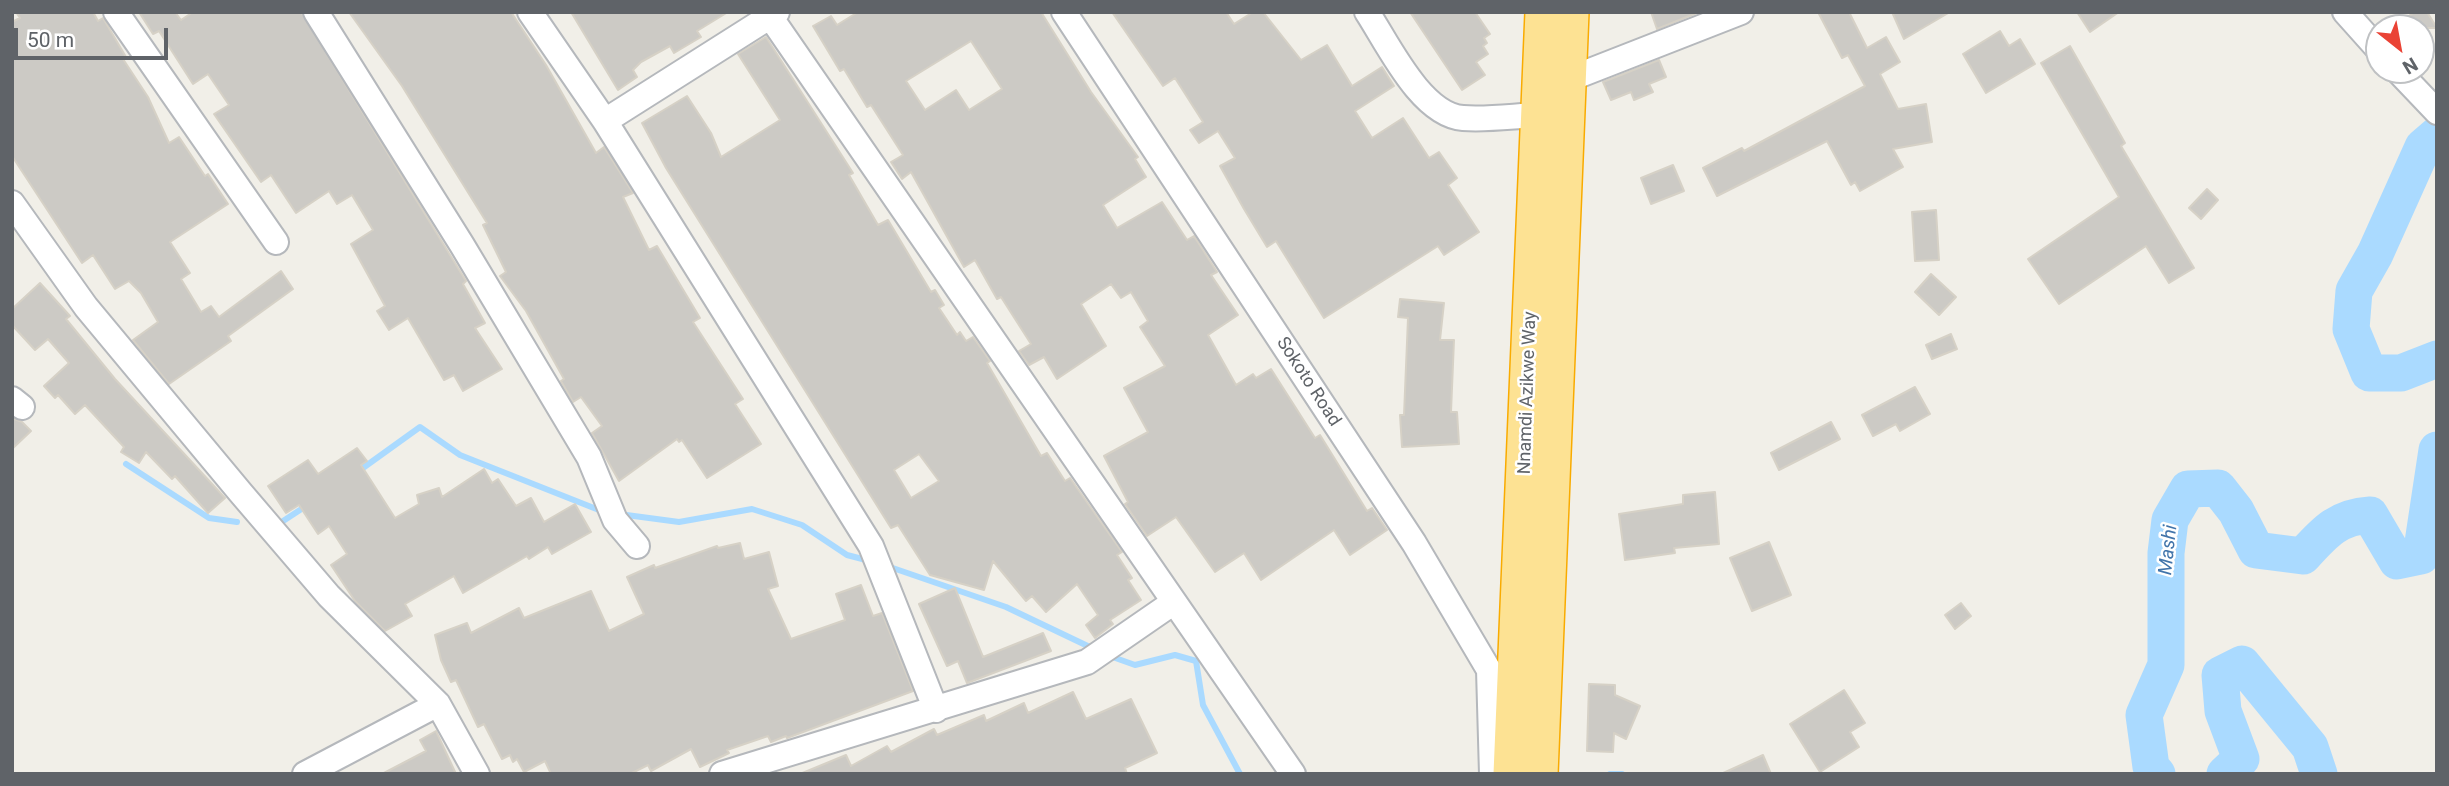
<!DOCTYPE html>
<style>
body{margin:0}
#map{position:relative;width:2449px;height:786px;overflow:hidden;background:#f1efe8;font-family:Roboto,sans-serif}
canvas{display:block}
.frame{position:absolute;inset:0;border:14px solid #5f6368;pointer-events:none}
.north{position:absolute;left:2365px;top:14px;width:70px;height:70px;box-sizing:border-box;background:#fff;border:2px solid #bfc1c3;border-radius:50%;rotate:149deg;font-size:19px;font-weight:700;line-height:28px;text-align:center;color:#5f6368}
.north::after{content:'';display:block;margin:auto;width:24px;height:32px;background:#ea4335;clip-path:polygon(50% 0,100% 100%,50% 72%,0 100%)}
.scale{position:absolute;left:14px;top:28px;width:154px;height:32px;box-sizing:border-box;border:4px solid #5f6368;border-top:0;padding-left:9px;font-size:21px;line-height:24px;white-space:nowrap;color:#5f6368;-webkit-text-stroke:5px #fff;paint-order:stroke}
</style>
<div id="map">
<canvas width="2449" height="786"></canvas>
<div class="frame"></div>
<div class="north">N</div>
<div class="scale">50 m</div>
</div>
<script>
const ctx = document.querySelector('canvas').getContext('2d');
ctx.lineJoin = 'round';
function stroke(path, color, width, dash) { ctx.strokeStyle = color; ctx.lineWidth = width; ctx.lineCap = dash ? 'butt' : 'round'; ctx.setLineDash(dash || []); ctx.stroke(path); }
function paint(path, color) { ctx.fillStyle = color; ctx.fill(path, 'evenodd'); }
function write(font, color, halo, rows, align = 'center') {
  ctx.font = font + ' Roboto,sans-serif'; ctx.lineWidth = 5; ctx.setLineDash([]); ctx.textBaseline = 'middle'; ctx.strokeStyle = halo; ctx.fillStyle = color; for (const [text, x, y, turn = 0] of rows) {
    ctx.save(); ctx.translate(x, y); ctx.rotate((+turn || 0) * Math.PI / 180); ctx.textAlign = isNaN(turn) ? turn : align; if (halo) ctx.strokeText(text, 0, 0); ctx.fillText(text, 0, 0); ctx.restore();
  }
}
const stream = new Path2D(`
 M126,464L209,518L237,522
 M356,473L420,427L460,455L604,512
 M619,514L679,522L752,509L802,525L847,555L870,561
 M277,525L306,506
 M887,566L1006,607L1094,649
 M1107,655L1135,665L1175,655L1196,661L1203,705L1240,774
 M1610,774H1622`);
const river = new Path2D(`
 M2437,135L2423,147L2375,254L2354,291L2351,329L2369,373H2401L2437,359
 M2157,774L2151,767L2144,715L2166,665V553L2170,520L2188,489L2218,488L2236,511L2256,550L2303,556C2324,533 2337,517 2370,515L2397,561L2421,556L2437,450
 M2225,774L2241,759L2223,711L2220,675L2242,664L2310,747L2319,774`);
const building = new Path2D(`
 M16,12H93L98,21L103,18L126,57L123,59L148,97L169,143L179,137L205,176L208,174L228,204L170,242L190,273L181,279L201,312L211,306L219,317L281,271L293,289L228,336L231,341L169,384L133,340L158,322L141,293L129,281L115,289L93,255L82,263L12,156V22L20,18Z
 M139,12H175L181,20L193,12H301L466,281L463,284L485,323L475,328L502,369L463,391L454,375L444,380L408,318L389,330L377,311L385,306L351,244L373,230L352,195L337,204L329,191L296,213L271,175L261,182L214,114L229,105L208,74L193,84L159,31L153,34Z
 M349,12H511L546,65L596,153L604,147L633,193L623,197L649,250L657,246L700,318L693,322L743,399L735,404L761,444L707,478L682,440L679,442L677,439L619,481L592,433L602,426L581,397L573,402L561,381L564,379L526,311L500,276L506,272L483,225L487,223L402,86Z
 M571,12H728L697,31L701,37L674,53L670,46L641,62L633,70L637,77L618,90Z
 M858,12H1041L1091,92L1138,157L1135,159L1146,177L1103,205L1117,228L1162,202L1187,240L1194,236L1217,272L1211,275L1238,315L1208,335L1236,385L1253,374L1256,378L1271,369L1315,438L1320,435L1367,511L1372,508L1387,530L1350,555L1334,530L1261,580L1244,553L1215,572L1176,517L1147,536L1125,504L1128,502L1104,456L1148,432L1124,388L1165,366L1140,327L1148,321L1131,292L1121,298L1111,284L1081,304L1106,346L1057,379L1044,357L1029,365L1019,351L1031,344L1001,297L997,299L975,260L964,267L911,172L902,179L891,162L903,155L871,105L867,107L844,69L840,71L813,26L831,16L837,25ZM971,41L1002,89L969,110L956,90L925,110L906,81Z
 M1112,12H1226L1234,24L1253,12H1263L1301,60L1327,45L1352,86L1382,67L1394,86L1355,111L1372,138L1403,118L1429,158L1439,152L1457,178L1448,185L1479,232L1444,255L1438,246L1324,318L1276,241L1267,247L1244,209L1220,166L1235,158L1218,131L1199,143L1190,130L1203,122L1175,78L1163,86Z
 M1410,12H1475L1490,34L1484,38L1487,43L1483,46L1488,54L1476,62L1485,75L1462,90Z
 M1651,12H1699L1657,29Z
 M1818,12H1849L1867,48L1886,37L1900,62L1880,74L1898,109L1926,104L1932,142L1893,149L1903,167L1860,191L1855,182L1851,185L1827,141L1717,196L1703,168L1742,148L1744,151L1865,86L1848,55L1842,58Z
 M1892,12H1950L1904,39Z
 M2077,12H2119L2090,32Z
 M2414,12H2427L2437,28H2394Z
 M2000,31L2009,46L2020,39L2035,64L1986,93L1963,54Z
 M766,37L853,173L849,175L878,225L888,220L931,292L935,290L944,305L939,308L957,335L960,332L966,341L973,337L990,361L987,363L1041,456L1047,453L1065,481L1070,478L1122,552L1117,555L1132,578L1128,580L1141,600L1110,620L1113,624L1095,638L1086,625L1098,615L1077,584L1046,612L1032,596L1026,601L993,561L984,590L930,575L898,525L891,528L666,168L642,123L687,96L711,133L721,157L780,120L738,54ZM919,454L939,481L911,498L894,470Z
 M2070,46L2125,143L2121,146L2194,268L2169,283L2146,246L2059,304L2028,259L2119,197L2041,63Z
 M1659,60L1666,77L1649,84L1653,92L1634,100L1631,92L1611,100L1603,82Z
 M1673,165L1684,191L1651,204L1641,178Z
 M2207,189L2218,200L2201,219L2189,208Z
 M1936,210L1939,260L1915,261L1912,212Z
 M1931,274L1956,297L1939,315L1915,292Z
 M40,283L70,316L66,319L115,379L225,498L208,513L175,476L172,479L146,452L139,463L121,452L124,447L85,405L75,414L58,395L55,398L44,386L69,363L48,339L35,350L12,325V309Z
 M1400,299L1444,303L1440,340H1454L1451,412H1457L1459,444L1402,447L1400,415H1404L1408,318L1398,317Z
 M1951,334L1957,349L1932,359L1926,345Z
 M1915,387L1930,414L1900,431L1896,424L1873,436L1862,415Z
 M12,418L22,422L31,431L12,449Z
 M1831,422L1840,439L1779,470L1771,453Z
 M357,448L367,461L361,465L395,518L419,504L417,495L439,488L442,497L484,469L492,483L498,479L516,506L531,498L544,522L575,504L591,532L552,554L548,547L529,559L527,556L463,593L454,576L405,604L412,616L385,631L355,601L331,565L347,554L329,526L318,534L299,505L286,513L268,486L308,460L318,474Z
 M1715,492L1719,544L1674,548L1675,553L1625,560L1619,514L1683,504V495Z
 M1769,542L1791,595L1752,611L1730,558Z
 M740,543L744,559L769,552L778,586L768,589L791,639L845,620L836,594L861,585L873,616L882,613L913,691L787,738L786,736L771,742L768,736L727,750L729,753L700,767L691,749L651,771L648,765L630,774H551L545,761L524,772L517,759L513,762L510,755L502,759L484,724L478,727L456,680L451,682L441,660L435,635L467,623L471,633L519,608L524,618L591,591L609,631L644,614L627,577L654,565L655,568L717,546L718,548Z
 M955,588L983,657L1043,633L1051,651L967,683L958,661L947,666L919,604Z
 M1961,603L1971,616L1955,629L1945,615Z
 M1589,684L1615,685V695L1640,706L1626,739L1614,733L1613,752L1587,751Z
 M1844,690L1865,723L1850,732L1859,747L1820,772L1790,724Z
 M1073,692L1086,719L1131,699L1157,753L1125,768L1127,774H800L846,755L851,766L887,746L891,752L934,729L937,735L984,715L986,721L1024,703L1028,713Z
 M436,731L456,774H382L426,751L420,740Z
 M1763,755L1771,774H1721Z`);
const minor = new Path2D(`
 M116,12L276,242
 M316,12L462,245L589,457L615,520L637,546
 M530,12L605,121L871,546L936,710
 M767,12L1293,774
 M1064,12L1414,543L1489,670L1492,774
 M1367,12C1388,44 1421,115 1463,118C1487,120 1514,116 1539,115
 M2345,12L2379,50
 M2397,70L2437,112
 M1567,80L1741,12
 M605,121L777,12
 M12,203L86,307L240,492L329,596L438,704L477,774
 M12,399L22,407
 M305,774L438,704
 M722,774L1087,662L1174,602`);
const highway = new Path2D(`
 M1512,774L1544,12
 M1539,774L1570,12`);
const streetNames = [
 ["Sokoto Road",1308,382,57],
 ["Nnamdi Azikwe Way",1528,393,-88]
];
const waterNames = [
 ["Mashi",2169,550,-84]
];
stroke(stream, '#aadaff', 6);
stroke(river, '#aadaff', 37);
paint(building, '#cccac5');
stroke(building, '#d6d1c6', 2);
stroke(minor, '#b5b8bc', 28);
stroke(highway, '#f9ab00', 40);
stroke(minor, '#fff', 24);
stroke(highway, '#fde293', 37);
write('18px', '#5f6368', '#fff', streetNames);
write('italic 19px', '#4174aa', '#fff', waterNames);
</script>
